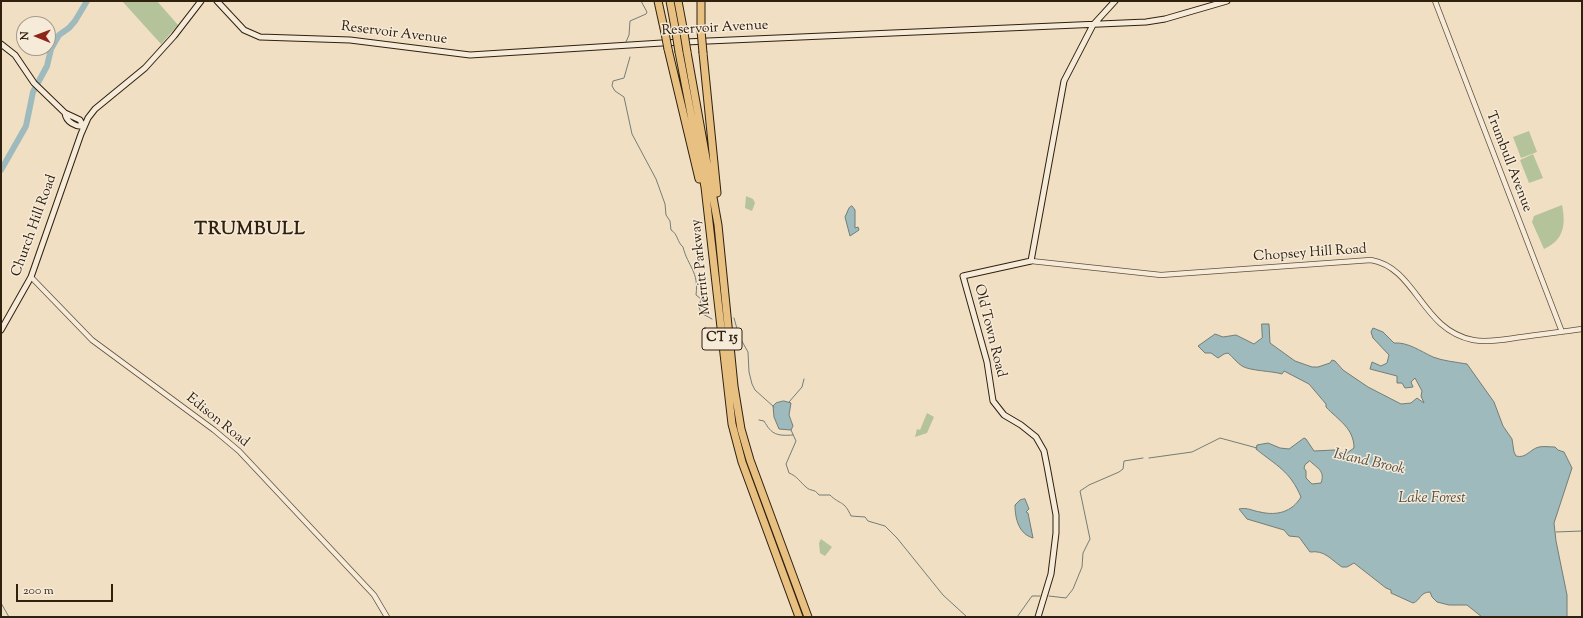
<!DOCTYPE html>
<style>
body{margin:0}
#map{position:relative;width:1583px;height:618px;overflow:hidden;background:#f1dfc4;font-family:"Sorts Mill Goudy",serif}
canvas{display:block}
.frame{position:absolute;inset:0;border:2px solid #2f210e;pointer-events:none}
.north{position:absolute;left:16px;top:16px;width:40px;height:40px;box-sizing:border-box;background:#f6ead9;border:1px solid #a69a88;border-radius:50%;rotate:271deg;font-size:11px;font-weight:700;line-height:16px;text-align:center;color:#2f210e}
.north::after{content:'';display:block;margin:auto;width:14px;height:18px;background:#8f2418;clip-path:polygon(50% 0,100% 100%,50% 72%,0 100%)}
.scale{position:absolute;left:16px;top:584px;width:97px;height:18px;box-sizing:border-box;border:2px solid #2f210e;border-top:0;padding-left:5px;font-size:12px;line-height:14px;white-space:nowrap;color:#2f210e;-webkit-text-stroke:3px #f6ead9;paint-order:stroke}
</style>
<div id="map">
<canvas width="1583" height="618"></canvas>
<div class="frame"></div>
<div class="north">N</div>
<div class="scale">200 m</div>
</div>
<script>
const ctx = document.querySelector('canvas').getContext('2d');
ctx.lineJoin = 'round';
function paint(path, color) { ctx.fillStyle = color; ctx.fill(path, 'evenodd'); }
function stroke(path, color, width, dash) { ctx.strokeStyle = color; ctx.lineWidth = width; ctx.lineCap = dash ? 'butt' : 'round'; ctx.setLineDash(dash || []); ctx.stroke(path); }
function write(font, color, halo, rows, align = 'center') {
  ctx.font = font + ' "Sorts Mill Goudy",serif'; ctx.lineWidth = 3; ctx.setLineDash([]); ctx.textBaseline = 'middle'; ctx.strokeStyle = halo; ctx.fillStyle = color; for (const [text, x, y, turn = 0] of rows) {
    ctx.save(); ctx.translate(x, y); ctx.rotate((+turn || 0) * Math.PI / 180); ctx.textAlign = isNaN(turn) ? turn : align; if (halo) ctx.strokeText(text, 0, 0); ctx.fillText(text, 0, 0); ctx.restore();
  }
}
const green = new Path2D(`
 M122,1H157L178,25L161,44Z
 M1529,131L1537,152L1521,158L1513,137Z
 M1533,154L1543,178L1529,183L1520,160Z
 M746,196L753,199L755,203L752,211L745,208Z
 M1562,205C1566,225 1564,240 1544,249L1532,222L1534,216Z
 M927,413L934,417L927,433L915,437L917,429L920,430Z
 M821,539L832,547L825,556L820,553L819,543Z`);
const water = new Path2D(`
 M852,206L855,210V228L858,227L859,230L850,236L845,217L849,208Z
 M1262,324H1269L1270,343L1295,361L1312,367H1318L1330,363L1332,360L1335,361L1343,370L1368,387L1401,404L1411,403L1417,398L1424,403L1421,396L1422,391L1415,378L1411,382L1413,387L1405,388L1402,383H1397V376L1370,369L1372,362L1381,366L1387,363L1389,355L1373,338L1371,332L1373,328L1383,332L1394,343C1408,342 1420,351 1433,357C1443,361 1456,362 1467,364L1494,402L1503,426L1512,439L1514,452L1516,456C1526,459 1530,449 1539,447C1544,446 1550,447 1555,447L1558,450L1564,452L1572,468L1554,523L1556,541L1567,595V617H1482L1467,605H1449L1437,602L1432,597L1430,592C1420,592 1420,601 1413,603L1391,593V590L1386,588L1354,563L1347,567H1342C1330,559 1325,550 1310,552L1299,537L1289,536L1284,530L1247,519L1239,509C1247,507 1253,511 1260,512C1277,516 1292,512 1301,497C1290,471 1277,466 1256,449L1257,445L1268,443L1280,448L1289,449L1304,438L1306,439L1314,451L1334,450L1347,453L1354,448C1354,428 1338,420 1326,407V404L1309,384L1284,371L1282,374C1273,371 1250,371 1242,366C1237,363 1233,357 1228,353L1224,354L1218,358L1211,353H1205L1198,346L1215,334L1223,337L1236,335L1254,344L1262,338ZM1310,461C1315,467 1326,470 1321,483L1312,484L1306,478V471L1304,468L1305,465Z
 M784,401L791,403L789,415L793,426L791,430L779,429L774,417L773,406L776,403Z
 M1025,499L1029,509L1026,512L1028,513L1033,538C1019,534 1015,519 1015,505L1020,500Z`);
const stream = new Path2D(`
 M626,42L629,35L630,21L646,14L647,12L641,1
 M630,57L624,78L613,81L612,86L615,91L624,97L632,134L656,179L665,204L666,215L670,221L671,230C678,234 677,242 683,247C688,267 699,271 696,295L701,299L699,307L701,313L712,319
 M734,318L739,336L748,352L749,372L752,384L755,390L774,407
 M789,402L802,387L804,379
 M759,420L764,421C772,435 777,436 793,435
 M791,430L796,441L786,464L789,473C797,476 800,482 806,487C811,492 814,488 819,495H830C840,505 844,500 851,516L865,517L868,521L885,526L897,538L943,595L967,617
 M1149,458L1192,452L1220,438L1257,448
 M1556,532L1582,531
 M1049,596L1066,598L1073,589L1082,567L1083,553L1090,539L1080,491L1089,485L1119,472L1123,469L1124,461L1143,458
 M1,603L9,617
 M1017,617L1032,596H1040`);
const river = new Path2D(`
 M1,170L26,126L33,92L47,66L51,49L59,35L69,28L75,21L87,1`);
const tertiary = new Path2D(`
 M1435,1L1562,332
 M1031,261L1161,275L1371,260C1417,268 1421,330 1473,340C1489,343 1506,339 1522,337C1542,334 1562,332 1582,329
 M31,277L92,340L214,430L239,451L374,595L387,617`);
const secondary = new Path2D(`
 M217,1L244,30L260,37L350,40L470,55L662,43L1146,22L1165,19L1227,1
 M1,44L15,55L34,83L65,113C66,122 76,127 83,126
 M65,113L80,120L83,126
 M1,330L31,277L81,134L88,118L95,109L145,68L174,36L201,1
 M1038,617L1051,574L1056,533V515L1047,466L1044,451L1036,437L1021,425L1004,415L993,401L987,362L963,276L1031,261L1064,81L1093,25L1115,1`);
const motorway = new Path2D(`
 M658,1L665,33
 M670,1L676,33
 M678,1L684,33
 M701,30V1
 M668,49L699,179
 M679,52L705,187L732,424L742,462L799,617
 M687,52L718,225L734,386L741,429L750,460L808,617
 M703,53L717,193`);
const motorwayBridge = new Path2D(`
 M701,30L703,53
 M665,33L668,49
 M676,33L679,52
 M684,33L687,52`);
const shields = [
 [722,339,40]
];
const shieldNames = [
 ["CT 15",722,339]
];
const streetNames = [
 ["Reservoir Avenue",715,29,-3],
 ["Reservoir Avenue",394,34,7],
 ["Trumbull Avenue",1508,162,69],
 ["Church Hill Road",35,226,-70],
 ["Chopsey Hill Road",1310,254,-4],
 ["Merritt Parkway",702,267,-96],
 ["Old Town Road",989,331,76],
 ["Edison Road",217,421,39]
];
const waterNames = [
 ["Island Brook",1369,463,13],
 ["Lake Forest",1432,499]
];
const districtNames = [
 ["TRUMBULL",250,231]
];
paint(green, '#b4c399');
paint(water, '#9ebabc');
stroke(water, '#727d76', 1);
stroke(stream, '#727d76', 1);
stroke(river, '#9ebabc', 6);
stroke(tertiary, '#60503c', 6);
stroke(secondary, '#2f210e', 7);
stroke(motorway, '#2f210e', 9);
stroke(tertiary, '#f6ead9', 4.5);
stroke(secondary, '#f6ead9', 5);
stroke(motorway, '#e8c082', 7);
stroke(motorwayBridge, '#2f210e', 9, []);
stroke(motorwayBridge, '#e8c082', 7);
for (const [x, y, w] of shields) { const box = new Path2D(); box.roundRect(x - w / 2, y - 11, w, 22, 3); ctx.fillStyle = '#f6ead9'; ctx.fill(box); stroke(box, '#2f210e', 1); }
write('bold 13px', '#2f210e', null, shieldNames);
write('14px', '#2f210e', '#f6ead9', streetNames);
write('italic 15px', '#504f42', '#f6ead9', waterNames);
ctx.letterSpacing = '1px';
write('bold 18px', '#2f210e', '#f6ead9', districtNames);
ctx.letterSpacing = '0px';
</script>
